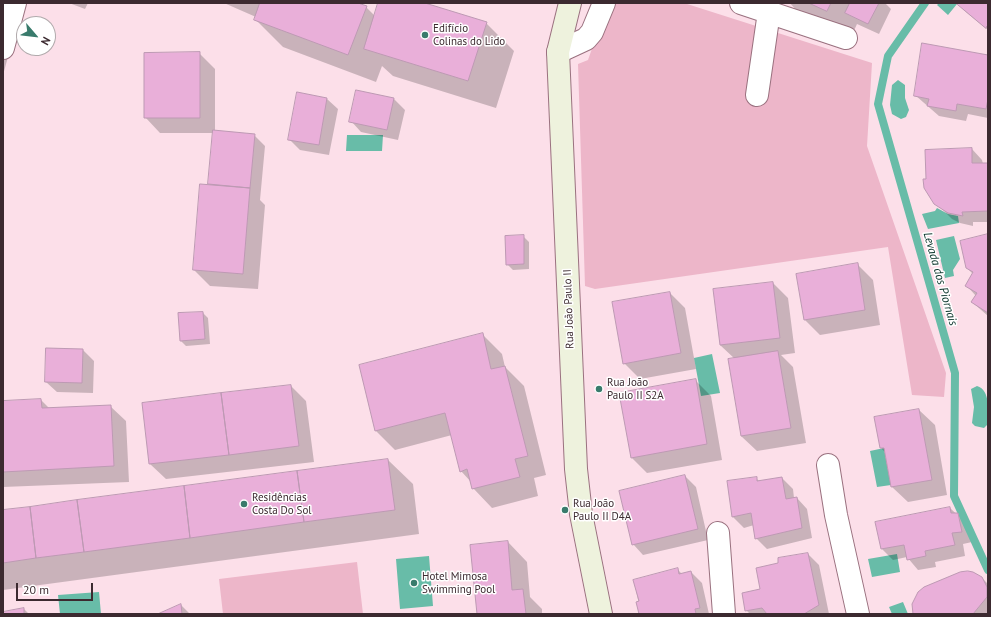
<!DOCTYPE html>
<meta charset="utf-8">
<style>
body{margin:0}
#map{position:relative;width:991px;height:617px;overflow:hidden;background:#fcdfe9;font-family:"PT Sans",sans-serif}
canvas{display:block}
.frame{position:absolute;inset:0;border:4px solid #3c2a30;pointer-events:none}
.north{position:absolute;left:16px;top:16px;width:40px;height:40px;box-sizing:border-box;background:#fff;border:1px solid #b1aaac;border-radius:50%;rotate:118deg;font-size:11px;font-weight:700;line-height:16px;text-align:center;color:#3c2a30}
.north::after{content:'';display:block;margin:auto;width:14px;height:18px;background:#397b6c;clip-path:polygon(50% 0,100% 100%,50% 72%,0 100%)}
.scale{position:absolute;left:16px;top:583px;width:77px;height:18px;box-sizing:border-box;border:2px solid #3c2a30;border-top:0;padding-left:5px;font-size:12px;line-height:14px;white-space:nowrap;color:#3c2a30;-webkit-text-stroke:3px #fff;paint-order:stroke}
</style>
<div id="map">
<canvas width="991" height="617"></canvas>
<div class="frame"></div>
<div class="north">N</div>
<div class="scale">20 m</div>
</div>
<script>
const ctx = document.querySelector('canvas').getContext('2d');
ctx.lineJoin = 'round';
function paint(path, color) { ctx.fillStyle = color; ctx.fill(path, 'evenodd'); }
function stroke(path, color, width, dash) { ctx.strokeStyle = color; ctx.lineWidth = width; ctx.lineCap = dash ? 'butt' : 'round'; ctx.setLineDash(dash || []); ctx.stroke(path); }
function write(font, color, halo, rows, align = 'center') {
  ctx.font = font + ' "PT Sans",sans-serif'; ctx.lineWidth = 3; ctx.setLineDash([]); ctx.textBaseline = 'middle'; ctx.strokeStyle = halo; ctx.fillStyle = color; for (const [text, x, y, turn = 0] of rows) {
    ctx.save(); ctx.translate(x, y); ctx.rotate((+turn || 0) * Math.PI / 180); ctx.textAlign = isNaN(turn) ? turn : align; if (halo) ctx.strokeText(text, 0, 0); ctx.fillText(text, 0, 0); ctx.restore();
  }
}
const green = new Path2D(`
 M614,3H684L872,63L867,146L946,373L944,397L912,395L888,247L595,289L585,286L578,64L588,60L602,20Z
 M357,562L363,614H223L219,579Z`);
const water = new Path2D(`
 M939,3H956L957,4L948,15L937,5Z
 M898,80L905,85V98L909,110L906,117L901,119L892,114L890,105L892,85Z
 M347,135H383L382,151H346Z
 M937,208L948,214L958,216L959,223L928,229L922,214L935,211Z
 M954,236L960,259L953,270L954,276L945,278L936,240Z
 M712,354L720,393L701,396L694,358Z
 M977,386C991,390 988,413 988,424L984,428L975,426L972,423L974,407L971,389Z
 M884,448L891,485L877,487L870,451Z
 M897,554L900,572L872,577L868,559Z
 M429,556L433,606L400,609L396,559Z
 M99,592L101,614H60L58,595Z
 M903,602L908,614H892L889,607Z`);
const shadow = new Path2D(`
 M3,3H23L3,75Z
 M69,3H88L85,9Z
 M224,3H355L366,7L375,16L379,3H422L486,23L514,51L496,108L393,76L382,66L376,82L283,47L255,19L256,17Z
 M790,3H885L891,9L879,34L857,24L852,35L796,10Z
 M957,3H988V30L966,12Z
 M199,53L215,69V131L254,135L265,146L260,200L265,205L258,289L210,286L194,270L212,186L209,184L214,133H160L145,117Z
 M988,56V118L968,114L966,121L939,116L915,95Z
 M298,93L327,99L338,109L329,155L300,150L289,139Z
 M394,99L405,110L398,140L361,132L351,121Z
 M972,149L982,160L983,164H988V222H973V226L960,223L952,219L929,196L924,180Z
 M988,235V316L972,302L976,296L966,285L973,274L967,268Z
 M523,236L529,242V269L513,270L507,264Z
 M857,264L873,280L880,325L820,335L805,320Z
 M773,283L788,298L795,353L781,355L793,367L806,443L757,451L741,436L735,359L720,345Z
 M670,293L685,308L696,369L640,379L624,363Z
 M203,313L208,318L210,344L186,346L181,341Z
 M482,334L502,354L505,367L524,386L546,475L534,478L538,496L492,508L473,488L471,482L461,471L452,435L395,450L376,431Z
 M47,349L83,350L94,361L93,393L57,392L46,382Z
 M695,380L711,396L722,460L647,473L632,458Z
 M291,386L306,401L314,462L166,479L150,464L143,404Z
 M41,400L49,408L110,406L126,421L129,482L3,487V402Z
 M919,410L935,425L947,495L908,502L892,487L886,453L881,448Z
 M388,460L413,484L419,534L3,590V511Z
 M685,476L696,487L708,540L643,555L633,544Z
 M756,478L760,482L782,478L793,489L794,498H797L807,509L812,538L767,549L756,538L754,525L744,528L733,517L728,482Z
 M950,508L968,525L972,542L963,544L965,556L935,562L936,567L918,570L907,557L893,560L882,549L876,523Z
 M508,542L527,562L530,597L542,609V614H478Z
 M808,554L819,565L829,614H750L746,610L779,563Z
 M677,569L682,574L691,572L702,583L709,614H641L634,581Z
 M982,578L988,584V614H914Z
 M181,605L190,614H161Z
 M24,609L29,614H3V613Z`);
const stream = new Path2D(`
 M925,3L888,56L878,104L955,373L954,496L988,570`);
const building = new Path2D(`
 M260,3H358L367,6L348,55L254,20Z
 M378,3H425L487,22L468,81L364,49Z
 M809,3H831L827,11Z
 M850,3H879L868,24L845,13Z
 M956,3H988V27L987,26L986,28Z
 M922,43L988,55V99L986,109L957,104L956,111L927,106L929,99L914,96Z
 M200,52V118H144V53Z
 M356,90L394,98L387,130L349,122Z
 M297,92L327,98L319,145L288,140Z
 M213,130L255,134L250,188L208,184Z
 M972,148V163H988V211L962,212L963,216L948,213L934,204L924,188L923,179H926L925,150Z
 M200,184L250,188L243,274L193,270Z
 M988,234V313L971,302L977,293L965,286L973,272L966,268L960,241Z
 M524,235V264L506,265L505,236Z
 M858,263L865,310L804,320L796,274Z
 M773,282L780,338L720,345L713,289Z
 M670,292L681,353L623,364L612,302Z
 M203,312L205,339L180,341L178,313Z
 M483,333L491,369L505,366L528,456L515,459L520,477L472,489L467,469L460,472L445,413L375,431L359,365Z
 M46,348L83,349L82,383L45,382Z
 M778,351L791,428L741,436L728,359Z
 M696,379L707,444L631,458L619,393Z
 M291,385L299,446L229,455L221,393Z
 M221,393L229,455L149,464L142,403Z
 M41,399L42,408L111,405L114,466L3,472V401Z
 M919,409L932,480L891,487L884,448H880L874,417Z
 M388,459L395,510L304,522L297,471Z
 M297,471L304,522L190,538L184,486Z
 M685,475L698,529L632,545L619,491Z
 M757,477V481L782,477L786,499L797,497L802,528L755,539L751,513L732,517L727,481Z
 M184,486L190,538L84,552L77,500Z
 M77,500L84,552L36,558L30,507Z
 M30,507L36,558L3,563V510Z
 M950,507L951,513H958L962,532L952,533L955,545L925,551L926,556L907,560L904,545L881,549L875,522Z
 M508,541L512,590L523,589L526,614H477L470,545Z
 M808,553L819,605L804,614H767L762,608L745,611L742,593L760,589L756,568L778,563V558Z
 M678,568L679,574L691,571L700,608L695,609L696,614H639L636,602L639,601L633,580Z
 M968,571L973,572L982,577L987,587V597L973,614H913L912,604L918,592L924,587L960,572Z
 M181,604L182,614H158Z
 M24,608V614H3V612Z`);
const street = new Path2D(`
 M741,3L846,38
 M3,48L15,3
 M558,52L586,39L592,32L604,3
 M757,95L769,12
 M828,465L836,515L858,614
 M718,533L724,614`);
const secondary = new Path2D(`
 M570,3L558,52L576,469L581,514L601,614`);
const markers = [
 [425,35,4,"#397b6c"],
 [599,389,4,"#397b6c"],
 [244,504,4,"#397b6c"],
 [565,510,4,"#397b6c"],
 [414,583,4,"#397b6c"]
];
const poiNames = [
 ["Edifício",433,29],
 ["Colinas do Lido",433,42],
 ["Rua João",607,383],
 ["Paulo II S2A",607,396],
 ["Residências",252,498],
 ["Costa Do Sol",252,511],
 ["Rua João",573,504],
 ["Paulo II D4A",573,517],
 ["Hotel Mimosa",422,577],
 ["Swimming Pool",422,590]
];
const streetNames = [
 ["Rua João Paulo II",569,309,-92]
];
const waterNames = [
 ["Levada dos Piornais",940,279,74]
];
paint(green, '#edb6c9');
paint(water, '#68bca8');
paint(shadow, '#0003');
stroke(stream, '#68bca8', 8);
paint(building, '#e9afd9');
stroke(building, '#bd99b3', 1);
stroke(street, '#9a717f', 24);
stroke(secondary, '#9a717f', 24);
stroke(street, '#fff', 22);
stroke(secondary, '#eef2dd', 22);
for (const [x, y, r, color] of markers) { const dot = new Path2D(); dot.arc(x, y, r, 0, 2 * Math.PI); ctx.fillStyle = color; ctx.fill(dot); stroke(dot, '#fff', 1.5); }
write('11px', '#3c2a30', '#fff', poiNames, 'left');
write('11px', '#3c2a30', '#fff', streetNames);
write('italic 12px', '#083229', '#fff', waterNames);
</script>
